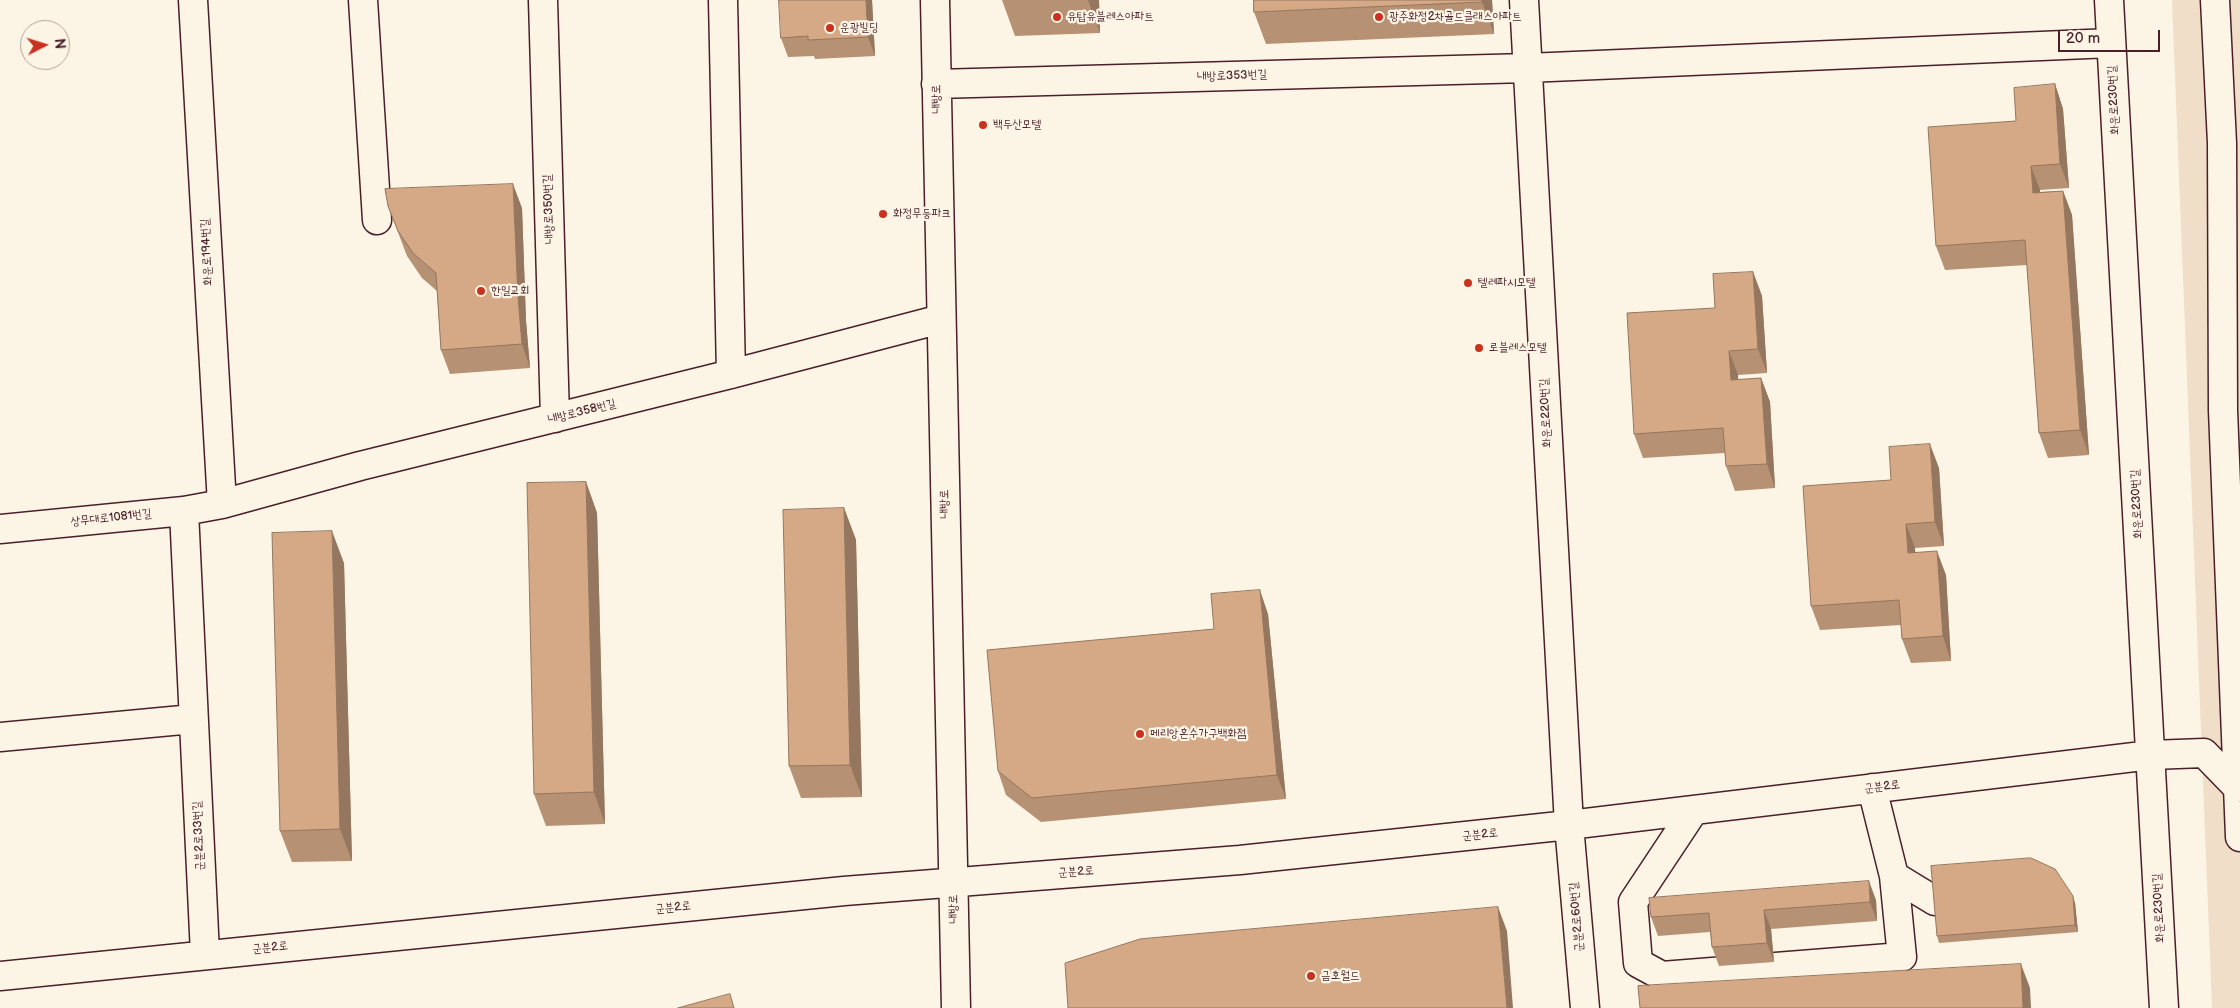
<!DOCTYPE html>
<meta charset="utf-8">
<style>
body{margin:0}
#map{position:relative;width:2240px;height:1008px;overflow:hidden;background:#fcf5e5;font-family:"Balsamiq Sans",sans-serif}
canvas{display:block}
.north{position:absolute;left:20px;top:20px;width:50px;height:50px;box-sizing:border-box;background:#fcf5e5;border:1px solid #b59f9b;border-radius:50%;rotate:85deg;font-size:14px;font-weight:700;line-height:20px;text-align:center;color:#4a1f2b}
.north::after{content:'';display:block;margin:auto;width:18px;height:22px;background:#c8321e;clip-path:polygon(50% 0,100% 100%,50% 72%,0 100%)}
.scale{position:absolute;left:2058px;top:30px;width:102px;height:22px;box-sizing:border-box;border:2px solid #4a1f2b;border-top:0;padding-left:6px;font-size:15px;line-height:18px;white-space:nowrap;color:#4a1f2b;-webkit-text-stroke:4px #fcf5e5;paint-order:stroke}
</style>
<div id="map">
<canvas width="2240" height="1008"></canvas>
<div class="north">N</div>
<div class="scale">20 m</div>
</div>
<script>
const ctx = document.querySelector('canvas').getContext('2d');
ctx.lineJoin = 'round';
function paint(path, color) { ctx.fillStyle = color; ctx.fill(path, 'evenodd'); }
function stroke(path, color, width, dash) { ctx.strokeStyle = color; ctx.lineWidth = width; ctx.lineCap = dash ? 'butt' : 'round'; ctx.setLineDash(dash || []); ctx.stroke(path); }
function write(font, color, halo, rows, align = 'center') {
  ctx.font = font + ' "Balsamiq Sans","Poor Story",sans-serif'; ctx.lineWidth = 4.5; ctx.setLineDash([]); ctx.textBaseline = 'middle'; ctx.strokeStyle = halo; ctx.fillStyle = color; for (const [text, x, y, turn = 0] of rows) {
    ctx.save(); ctx.translate(x, y); ctx.rotate((+turn || 0) * Math.PI / 180); ctx.textAlign = isNaN(turn) ? turn : align; if (halo) ctx.strokeText(text, 0, 0); ctx.fillText(text, 0, 0); ctx.restore();
  }
}
const built = new Path2D(`
 M2172,0H2240V1008H2212Z`);
const minor = new Path2D(`
 M193,0L222,504
 M363,0L377,220
 M543,0L555,418
 M723,0L731,374
 M935,0L956,1008
 M1524,0L1569,825L1585,1008
 M2109,0L2164,1008
 M2215,0L2222,143L2223,410L2240,837
 M936,84L1527,68L2111,43
 M184,511L205,954
 M0,529L184,511L222,504L360,466L731,374L941,319
 M0,737L193,719
 M1872,788L1894,876L1935,901
 M1694,810L1633,902L1638,963L1662,976L1902,957L1894,876
 M0,976L844,891L1240,860L1569,825L2151,755L2204,753L2238,788`);
const wall = new Path2D(`
 M872,0L875,56L815,59L814,56L788,57L781,38Z
 M1002,0H1099L1100,33L1015,36Z
 M1492,0L1494,34L1266,44L1254,12Z
 M2055,84L2063,109L2069,188L2040,190V192L2063,191L2072,215L2089,455L2048,458L2039,433L2027,265L1945,270L1936,246L2016,121Z
 M388,206L522,208L526,321L530,368L450,374L441,350L437,291L422,278L407,256Z
 M1753,272L1762,296L1767,373L1738,375V380L1761,378L1770,402L1775,488L1735,491L1726,466L1725,453L1643,458L1634,434L1715,308Z
 M1939,468L1944,546L1915,548V552L1946,575L1951,661L1911,663L1902,639L1901,625L1820,630L1811,606L1891,480Z
 M586,482L597,513L605,824L546,826L534,794Z
 M844,508L856,540L862,797L801,798L789,766Z
 M344,563L352,861L292,862L280,831Z
 M1268,614L1286,799L1041,822L1006,795L998,771L1214,629Z
 M1876,900L1877,921L1771,929L1774,962L1719,966L1712,947L1710,932L1658,936L1651,917Z
 M2075,903L2078,932L1939,943L1937,936Z`);
const shadedWall = new Path2D(`
 M866,0H872L875,56L868,37Z
 M1088,0H1099L1100,33Z
 M1482,0H1492L1494,34L1482,2Z
 M2055,84L2063,109L2069,188L2060,164Z
 M2031,166L2040,190L2042,217L2033,193Z
 M513,184L522,208L526,321L530,368L522,344L518,297Z
 M2063,191L2072,215L2089,455L2080,430Z
 M1753,272L1762,296L1767,373L1758,349Z
 M1729,351L1738,375L1740,405L1731,380Z
 M1761,378L1770,402L1775,488L1767,464Z
 M1930,444L1939,468L1944,546L1935,522Z
 M586,482L597,513L605,824L594,792Z
 M844,508L856,540L862,797L850,765Z
 M1906,524L1915,548L1917,577L1908,553Z
 M332,531L344,563L352,861L340,829Z
 M1937,551L1946,575L1951,661L1943,636Z
 M1260,590L1268,614L1286,799L1277,775Z
 M1869,881L1876,900L1877,921L1870,902Z
 M2073,896L2075,903L2078,932L2075,925Z
 M1498,907L1507,931L1513,1008H1507Z
 M1764,910L1771,929L1774,962L1767,943Z
 M2021,964L2030,988L2031,1008H2023Z`);
const building = new Path2D(`
 M779,0H866L868,37L808,40V36L781,38Z
 M1254,0H1482V2L1254,12Z
 M2055,84L2060,164L2031,166L2033,193L2063,191L2080,430L2039,433L2025,240L1936,246L1928,127L2016,121L2014,88Z
 M513,184L518,297L522,344L441,350L436,273L413,253L398,231L388,206L385,189Z
 M1753,272L1758,349L1729,351L1731,380L1761,378L1767,464L1726,466L1723,428L1634,434L1627,313L1715,308L1713,274Z
 M1930,444L1935,522L1906,524L1908,553L1937,551L1943,636L1902,639L1899,600L1811,606L1803,486L1891,480L1889,447Z
 M586,482L594,792L534,794L527,483Z
 M844,508L850,765L789,766L783,510Z
 M332,531L340,829L280,831L272,533Z
 M1260,590L1277,775L1032,798L998,771L987,650L1214,629L1211,594Z
 M2031,858L2055,869L2073,896L2075,925L1937,936L1931,866Z
 M1869,881L1870,902L1764,910L1767,943L1712,947L1709,913L1651,917L1649,898Z
 M1498,907L1507,1008H1068L1065,963L1140,939Z
 M2021,964L2023,1008H1640L1638,986Z
 M730,994L734,1008H678Z`);
const markers = [
 [1057,17,5,"#c8321e"],
 [1379,17,5,"#c8321e"],
 [830,28,5,"#c8321e"],
 [983,125,5,"#c8321e"],
 [883,214,5,"#c8321e"],
 [1468,283,5,"#c8321e"],
 [481,291,5,"#c8321e"],
 [1479,348,5,"#c8321e"],
 [1140,734,5,"#c8321e"],
 [1311,976,5,"#c8321e"]
];
const poiNames = [
 ["유탑유블레스아파트",1067,17],
 ["광주화정2차골드클래스아파트",1389,17],
 ["운광빌딩",840,28],
 ["백두산모텔",993,125],
 ["화정무등파크",893,214],
 ["텔레파시모텔",1478,283],
 ["한일교회",491,291],
 ["로블레스모텔",1489,348],
 ["메리앙혼수가구백화점",1150,734],
 ["금호월드",1321,976]
];
const streetNames = [
 ["내방로353번길",1232,76,-2],
 ["내방로",937,99,-91],
 ["화운로230번길",2114,100,-93],
 ["내방로350번길",549,209,-92],
 ["화운로194번길",207,252,-93],
 ["내방로358번길",582,412,-14],
 ["화운로220번길",1546,413,-93],
 ["내방로",945,504,-91],
 ["화운로230번길",2137,504,-93],
 ["상무대로1081번길",111,518,-6],
 ["군분2로",1882,787,-7],
 ["군분2로",1480,835,-6],
 ["군분2로33번길",199,836,-93],
 ["군분2로",1076,872,-4],
 ["군분2로",673,908,-6],
 ["화운로230번길",2159,908,-93],
 ["내방로",954,909,-91],
 ["군분2로60번길",1577,917,-95],
 ["군분2로",270,948,-6]
];
paint(built, '#f0dec8');
stroke(minor, '#4a1f2b', 31);
stroke(minor, '#fcf5e5', 28);
paint(wall, '#b79173');
paint(shadedWall, '#95765e');
paint(building, '#d5a986');
stroke(building, '#95765e', 1);
for (const [x, y, r, color] of markers) { const dot = new Path2D(); dot.arc(x, y, r, 0, 2 * Math.PI); ctx.fillStyle = color; ctx.fill(dot); stroke(dot, '#fcf5e5', 2); }
write('12px', '#4a1f2b', '#fcf5e5', poiNames, 'left');
write('12px', '#4a1f2b', '#fcf5e5', streetNames);
</script>
